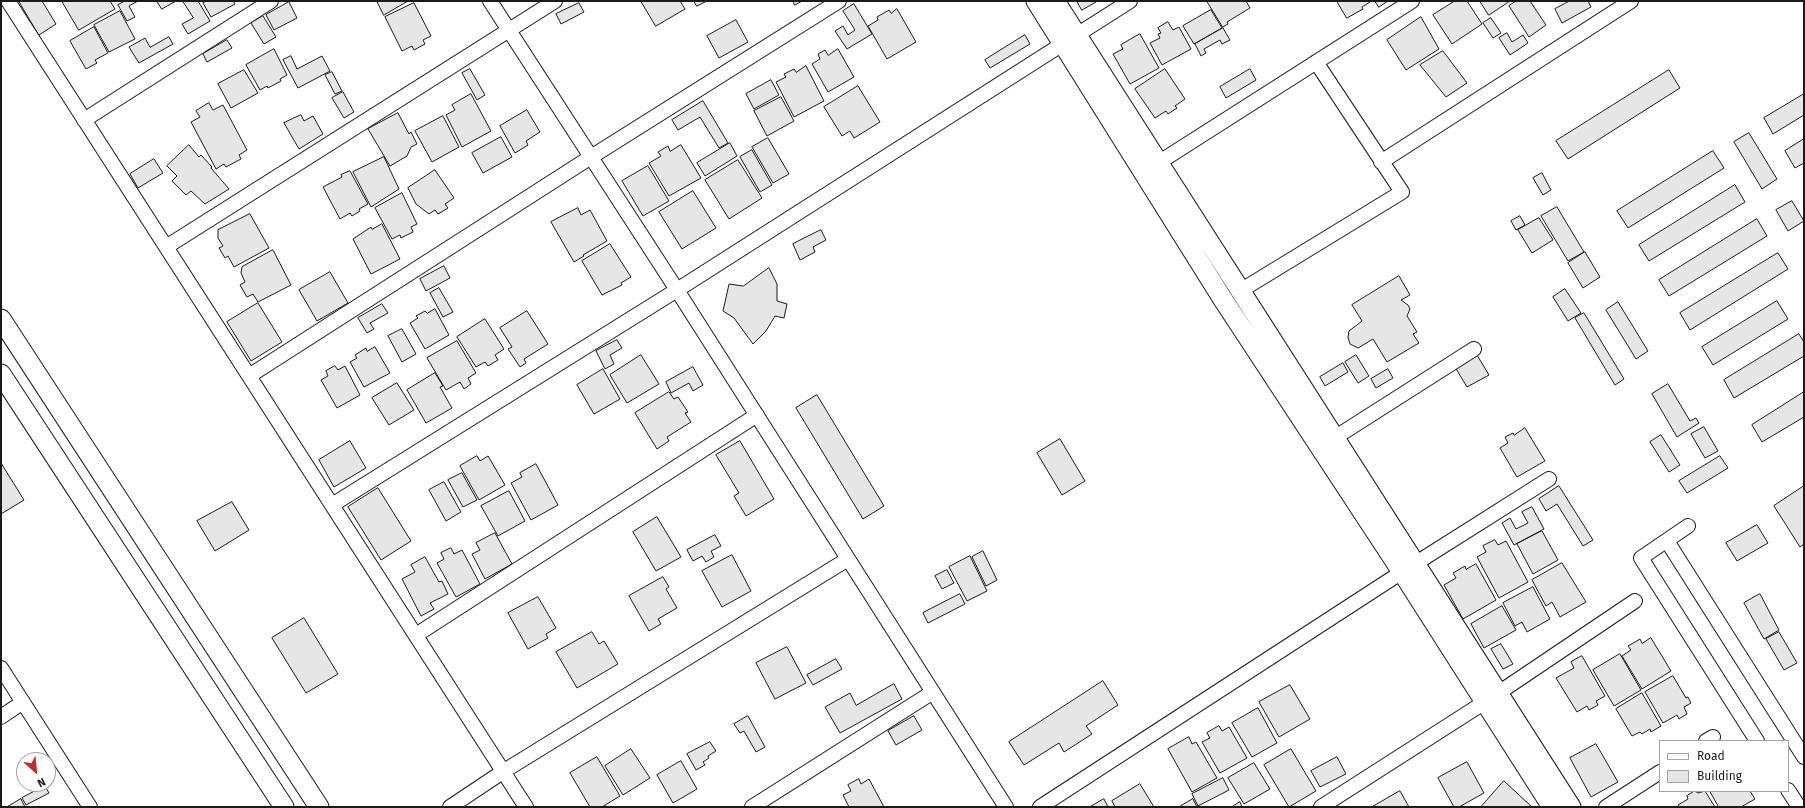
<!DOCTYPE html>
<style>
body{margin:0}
#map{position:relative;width:1805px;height:808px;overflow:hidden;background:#fff;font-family:"Fira Sans",sans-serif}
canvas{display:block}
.frame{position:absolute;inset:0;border:2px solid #1a1a1a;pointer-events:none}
.legend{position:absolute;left:1659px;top:740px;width:130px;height:52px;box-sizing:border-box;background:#fff;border:1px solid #a3a3a3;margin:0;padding:5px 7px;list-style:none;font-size:12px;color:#1a1a1a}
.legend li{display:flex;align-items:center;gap:8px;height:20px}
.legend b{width:20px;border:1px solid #a3a3a3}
.north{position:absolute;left:16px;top:752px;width:40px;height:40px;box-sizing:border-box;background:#fff;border:1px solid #a3a3a3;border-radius:50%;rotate:153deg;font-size:11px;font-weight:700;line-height:16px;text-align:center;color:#1a1a1a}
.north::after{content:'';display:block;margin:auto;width:14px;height:18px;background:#c62828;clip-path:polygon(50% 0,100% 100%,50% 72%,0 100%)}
</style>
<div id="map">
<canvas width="1805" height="808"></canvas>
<div class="frame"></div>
<ul class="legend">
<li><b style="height:5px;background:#fff"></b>Road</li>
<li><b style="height:11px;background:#e6e6e6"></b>Building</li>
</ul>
<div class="north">N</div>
</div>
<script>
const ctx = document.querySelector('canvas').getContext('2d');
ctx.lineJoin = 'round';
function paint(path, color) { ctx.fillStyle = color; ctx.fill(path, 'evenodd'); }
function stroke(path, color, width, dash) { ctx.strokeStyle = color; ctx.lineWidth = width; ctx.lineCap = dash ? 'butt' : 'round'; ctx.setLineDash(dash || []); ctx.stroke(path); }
const building = new Path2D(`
 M19,1H42L56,24L39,35Z
 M62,1H110L115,9L79,30Z
 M125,1H138L129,6L135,17L127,21L118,5Z
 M157,1H176L162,9Z
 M183,1H198L210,21L188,34L182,24L193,18Z
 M207,1H233L235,4L211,17L203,3Z
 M377,1H408L384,15Z
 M641,1H680L685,9L656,26Z
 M694,1H707L697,6Z
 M793,1H802L795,5Z
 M1077,1H1095L1096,2L1082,10Z
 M1207,1H1246L1250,8L1227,22L1228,24L1223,27Z
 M1337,1H1369L1370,2L1362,7L1363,9L1347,18Z
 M1375,1H1388L1379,7Z
 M1455,1H1467L1482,24L1452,44L1433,15Z
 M1480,1H1510L1489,15Z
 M1516,1H1530L1546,25L1529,37L1509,6Z
 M1570,1H1588L1591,7L1562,23L1555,9Z
 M289,2L297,18L274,30L266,15Z
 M414,3L431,36L423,40L425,44L414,50L412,46L402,51L385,17Z
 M579,3L584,12L561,24L556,14Z
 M854,4L872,34L847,49L835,31L843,26L848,35L855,30L843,11Z
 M897,9L916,42L887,59L868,26L878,20L877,17L889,10L891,13Z
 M1211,10L1222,28L1194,44L1183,26Z
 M120,11L135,39L109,52L94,25Z
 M263,16L276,37L264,44L251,23Z
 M1421,17L1439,49L1406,70L1387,40Z
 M1491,18L1501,33L1493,38L1483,23Z
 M736,20L748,42L719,58L707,36Z
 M1168,22L1173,30L1179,27L1191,49L1162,65L1150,43L1160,38L1158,34L1161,33L1158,28Z
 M94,27L108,53L95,60L97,63L86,69L70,41Z
 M1223,28L1230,40L1222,44L1220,40L1204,49L1206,53L1201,56L1195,44Z
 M1507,33L1512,42L1523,35L1528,43L1510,55L1499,38Z
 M1140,34L1159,68L1130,84L1113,54L1123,49L1121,45Z
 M1025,35L1030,44L990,68L985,60Z
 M169,37L173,44L139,63L129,47L145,38L150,47Z
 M227,40L232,48L207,62L203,54Z
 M274,49L287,75L280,79L281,81L268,88L267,86L260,90L246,65Z
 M838,49L854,77L828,92L812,64L820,59L818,54L825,50L828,55Z
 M1443,51L1467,83L1446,97L1420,65Z
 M291,56L297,69L322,56L330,71L298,88L283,60Z
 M806,66L824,101L794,117L776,82L786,77L784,74L794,69L796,72Z
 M470,69L485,95L477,100L462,73Z
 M1165,69L1185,99L1175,106L1177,108L1168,114L1166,111L1155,118L1135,89Z
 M1250,69L1256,80L1226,98L1220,87Z
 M244,70L258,93L231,108L218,84Z
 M1669,70L1680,88L1568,159L1556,141Z
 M332,72L342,91L335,94L325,75Z
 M771,80L779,95L754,109L746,94Z
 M858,86L880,122L854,138L850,131L842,136L824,107Z
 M343,92L354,112L344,118L332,98Z
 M471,94L491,131L462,147L446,115L455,110L452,105Z
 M1804,94V115L1773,134L1764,118Z
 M781,97L794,121L767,136L754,111Z
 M703,101L728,143L719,148L700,117L678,130L672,120Z
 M209,103L213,110L223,105L247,150L239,155L241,159L226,167L224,164L216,169L191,122L200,117L196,111Z
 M527,110L540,132L526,141L528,145L515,153L500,126Z
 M398,113L409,134L411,132L417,144L411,147L407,156L390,166L368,129Z
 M301,115L304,121L313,116L323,134L299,149L284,123Z
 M443,116L459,147L432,162L415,131Z
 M1749,133L1777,179L1762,189L1734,142Z
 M501,137L512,157L483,173L472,153Z
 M768,138L789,174L773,183L752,147Z
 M1804,139V163L1795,168L1785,151Z
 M730,143L737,156L705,176L697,163Z
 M189,145L199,157L201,155L212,167L211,168L229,189L205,204L191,191L186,195L172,181L177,176L167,166Z
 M681,145L701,178L669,196L649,163L661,156L658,152L668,146L670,151Z
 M752,150L772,185L760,192L740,157Z
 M1713,151L1724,168L1628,228L1617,211Z
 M384,157L399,189L371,207L353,172Z
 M154,159L163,173L138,188L130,174Z
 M738,160L762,198L729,219L705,180Z
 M648,166L669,201L643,216L622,181Z
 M435,170L454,198L445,204L448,208L438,214L435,210L429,214L416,204L408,188Z
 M350,171L368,204L359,209L360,211L352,216L350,213L340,219L323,187L342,177L341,175Z
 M1542,173L1551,190L1543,195L1533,178Z
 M1735,185L1745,202L1649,261L1639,245Z
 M693,191L716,228L682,249L659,212Z
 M402,193L417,224L411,227L413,232L401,238L400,235L392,239L375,208Z
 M1792,201L1804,221L1788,231L1776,210Z
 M1557,207L1584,252L1568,261L1541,216Z
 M578,208L581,215L590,210L607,241L583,255L584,256L574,262L551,222Z
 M250,214L269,248L234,267L228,256L225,258L219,248L223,246L218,238V230Z
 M1520,216L1525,225L1516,230L1511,221Z
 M1539,218L1553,240L1532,253L1518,230Z
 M1757,219L1767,236L1669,296L1659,280Z
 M382,224L400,259L371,274L353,239L371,227L372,229Z
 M821,230L826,240L813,247L815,252L800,260L793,244Z
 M610,244L631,277L621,283L622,285L602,295L582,261Z
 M273,250L291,285L258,302L253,294L247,297L240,285L245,282L241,273L242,267Z
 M1585,252L1600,277L1583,288L1568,263Z
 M1778,253L1788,269L1690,330L1680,313Z
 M444,266L450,278L426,291L420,279Z
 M769,268L777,284V301L787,304L784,318L775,316L766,331L753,344L734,318L723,311L729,284L743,286Z
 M330,272L348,303L317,321L299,290Z
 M1399,276L1410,295L1401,300L1408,305L1410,309L1407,316L1417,332L1413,334L1419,343L1387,362L1373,339L1358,348L1350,344L1348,337L1349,331L1362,321L1352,305Z
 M439,288L453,312L443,317L430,293Z
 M1565,289L1581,313L1568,321L1553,297Z
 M1777,301L1788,319L1713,365L1702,347Z
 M1618,302L1648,351L1636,359L1606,310Z
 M258,303L282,342L251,361L227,322Z
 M382,304L388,313L370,323L374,329L367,333L358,318Z
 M435,309L449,335L425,349L410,323L418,318L416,316L425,311L427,313Z
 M527,311L548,344L524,359L526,363L520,367L508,349L512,347L500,328Z
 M1584,313L1624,379L1615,385L1575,318Z
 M485,319L504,349L495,355L498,360L488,366L485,362L476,367L457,337Z
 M402,329L416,354L402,362L388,336Z
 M1799,334L1804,342V356L1734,398L1724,380Z
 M617,340L622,348L610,355L614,364L605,369L596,351Z
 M457,341L476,373L468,378L471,384L464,389L460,382L446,390L427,358Z
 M375,347L390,373L364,387L350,362L357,358L355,355L366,348L367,351Z
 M641,355L659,384L627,403L610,375Z
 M1356,355L1369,376L1358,383L1345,362Z
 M1477,355L1489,375L1467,387L1455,367Z
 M1343,363L1348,372L1325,386L1320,377Z
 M335,366L338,370L345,366L360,395L337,408L321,380L328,376L326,371Z
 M693,367L703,385L693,391L689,383L671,393L666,382Z
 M603,369L620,399L594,414L577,385Z
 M1388,369L1393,378L1376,388L1371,379Z
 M435,373L443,386L440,387L452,408L426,423L407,390Z
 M397,383L414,410L389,425L372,398Z
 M1668,384L1690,421L1696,418L1699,423L1677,437L1652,394Z
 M669,392L674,399L678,397L688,412L685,413L691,422L667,437L669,441L657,449L635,413Z
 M1804,392V417L1762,442L1752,425Z
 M817,395L884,506L863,519L796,408Z
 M1704,427L1718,451L1705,458L1691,434Z
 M1525,428L1545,461L1517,477L1500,448L1508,443L1505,437L1513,433L1514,435Z
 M1661,435L1680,465L1669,472L1650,442Z
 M1060,439L1085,481L1062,495L1037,453Z
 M350,441L366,468L334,487L319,460Z
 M740,441L774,499L746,516L734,496L739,493L716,455Z
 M477,456L480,461L488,456L505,485L479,500L460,466Z
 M1720,456L1728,468L1687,493L1679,481Z
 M1,463L24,500L1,514Z
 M536,464L558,505L531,520L511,483L522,477L520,473Z
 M462,473L477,500L463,507L448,480Z
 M444,482L461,512L446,521L429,490Z
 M1559,486L1593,540L1583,546L1557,504L1546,511L1539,499Z
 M1804,486V544L1800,547L1774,506Z
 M378,488L411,541L381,560L348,507Z
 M509,491L525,521L498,536L481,506Z
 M232,502L249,530L215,551L197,521Z
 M1532,507L1544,529L1514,545L1502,523L1510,518L1516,529L1528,523L1522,512Z
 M657,517L681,557L656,571L633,532Z
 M1757,525L1768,543L1737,561L1726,543Z
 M1542,531L1558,560L1533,574L1517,544Z
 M495,533L512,564L485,579L472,554L480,550L476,543Z
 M715,535L721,546L711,551L714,557L706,562L702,556L693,561L687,550Z
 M1495,540L1498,545L1506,541L1528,582L1499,598L1477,557L1486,552L1483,546Z
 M451,548L454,554L462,550L480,584L456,597L437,563L444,559L441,553Z
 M983,551L997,580L986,586L972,557Z
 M732,555L751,591L722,607L702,571Z
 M970,556L987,591L967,601L949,567Z
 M425,557L439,582L442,581L448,594L430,603L434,609L421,616L402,579L415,572L411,565Z
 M1562,563L1586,602L1560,617L1552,602L1546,606L1532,580Z
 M1476,564L1496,600L1463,619L1444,585L1456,578L1453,573L1465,566L1466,569Z
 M947,570L954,583L942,589L935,576Z
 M663,577L669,587L666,589L677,608L658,619L661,624L649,631L629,596Z
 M1533,587L1550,619L1527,632L1522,622L1515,626L1503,603Z
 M960,594L965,604L928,623L923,613Z
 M1760,594L1779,630L1764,639L1744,603Z
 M538,597L556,628L546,634L548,638L528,649L508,613Z
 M1502,606L1516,630L1484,648L1471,624Z
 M304,618L338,674L306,693L272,638Z
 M592,632L599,644L604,641L618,664L577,688L556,652Z
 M1779,632L1797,663L1784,670L1766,639Z
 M1651,638L1671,671L1642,689L1622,656L1631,650L1628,646L1640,639L1642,643Z
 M1501,644L1513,664L1503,669L1491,649Z
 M787,647L806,683L775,699L756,663Z
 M1620,654L1641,690L1614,706L1593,670Z
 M1582,656L1605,696L1596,701L1598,705L1589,710L1587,706L1577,712L1556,678L1574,668L1571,662Z
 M836,659L842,669L813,685L807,675Z
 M1673,676L1686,698L1688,697L1691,703L1684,707L1687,714L1679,719L1677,715L1663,723L1645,692Z
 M1103,681L1118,705L1086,726L1092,734L1064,752L1059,743L1024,765L1009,742Z
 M894,684L902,699L840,733L825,707L850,693L856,705Z
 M1290,685L1310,719L1279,737L1259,702Z
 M1642,693L1661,726L1651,732L1650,729L1642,734L1640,732L1632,736L1616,709Z
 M1258,708L1277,743L1252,757L1232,723Z
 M748,716L765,747L756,752L744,731L740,733L734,724Z
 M914,716L922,730L896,745L888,731Z
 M1219,726L1222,731L1229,727L1247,758L1220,773L1202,742L1210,738L1207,733Z
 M1189,737L1192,744L1196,742L1217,778L1192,792L1168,749Z
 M710,742L716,751L708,756L709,758L703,762L705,765L696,770L687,754Z
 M1596,744L1618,782L1591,797L1570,758Z
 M631,749L650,778L623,795L605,766Z
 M1291,749L1316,791L1289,807L1264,765Z
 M597,757L620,796L602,807H590L570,773Z
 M1337,757L1346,774L1320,787L1311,771Z
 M681,761L697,789L673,803L657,775Z
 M1467,762L1484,793L1459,807H1454L1438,778Z
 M1254,763L1270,789L1244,804L1228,778Z
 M1223,778L1229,790L1198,806L1192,794Z
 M859,779L861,784L869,779L884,807H849L843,795L851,791L848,785Z
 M1504,781L1532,807H1481Z
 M1140,784L1154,807H1115L1112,801Z
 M45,786L49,793L26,805L22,798Z
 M1400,791L1409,807H1372Z
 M1695,791L1698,793L1705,791L1715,807H1679L1678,805L1688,799L1687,796Z
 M1710,791H1750L1755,799L1741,807H1719Z
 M21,799L25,807H7Z
 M1104,799L1108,807H1090Z
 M1193,799L1197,807H1179Z
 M1240,802L1242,807H1232Z`);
const street = new Path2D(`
 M8,1L526,807
 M490,1L677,290L1006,807
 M84,120L271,1
 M1381,162L1631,1
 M1158,163L1412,1
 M166,247L555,1
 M1240,291L1402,192L1316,62
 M249,376L591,157L839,1
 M1328,442L1474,349
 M332,505L677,290L1130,1
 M1688,526L1641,558L1757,741
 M1667,541L1804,757
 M416,635L757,415
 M1,668L90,807
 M1,717L23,702
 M1706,741L1713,737
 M1788,790L1799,807
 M450,807L504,771L848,559
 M752,807L933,692
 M1040,807L1402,572L1549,479
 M1321,807L1485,702L1635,601
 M1606,807L1660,772`);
const secondary = new Path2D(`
 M1036,1L1222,298L1402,572L1552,807
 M1055,1L1571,807
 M1,319L319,807
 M1,374L284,807`);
paint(building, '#e6e6e6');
stroke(building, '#1a1a1a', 1);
stroke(street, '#1a1a1a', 16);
stroke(secondary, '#1a1a1a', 21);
stroke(street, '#fff', 14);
stroke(secondary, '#fff', 19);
</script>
